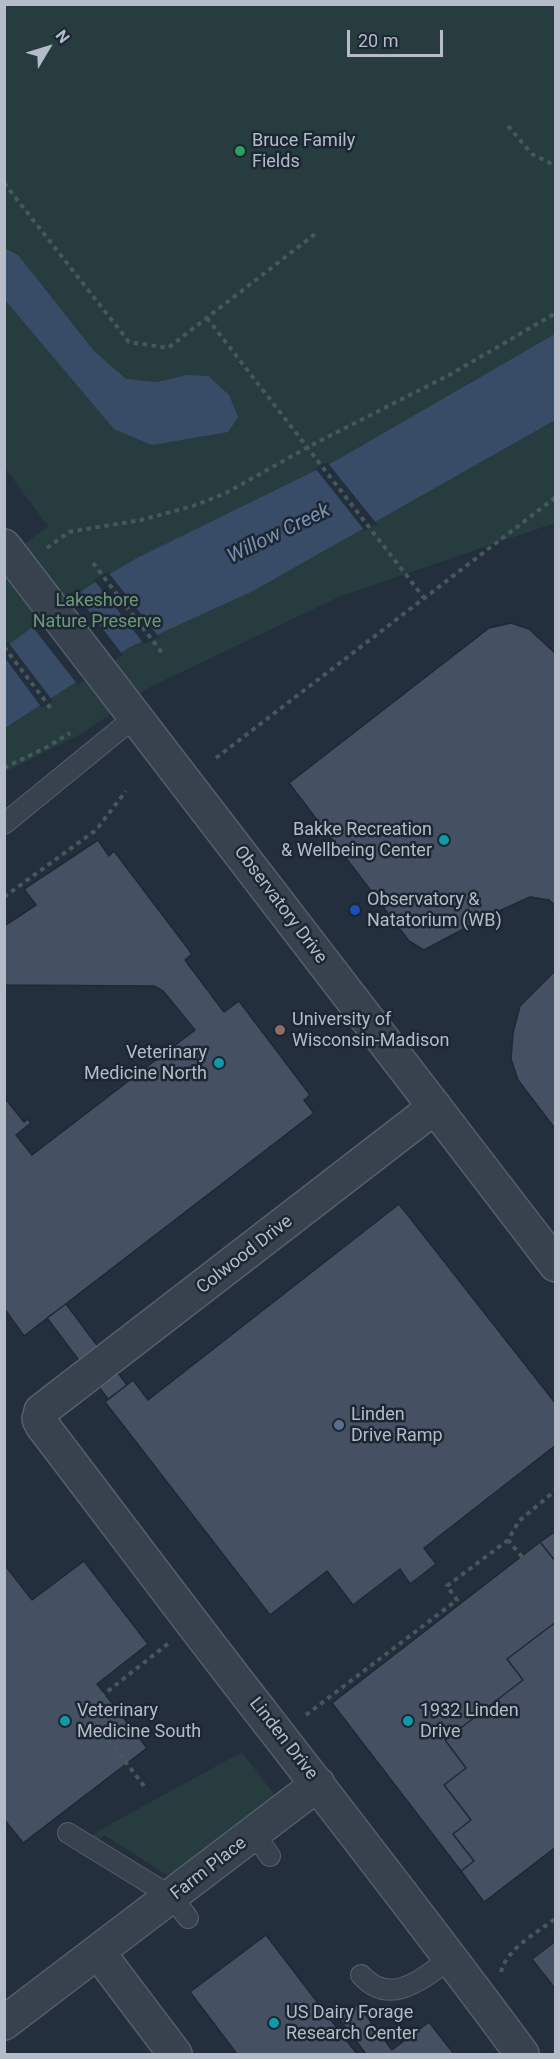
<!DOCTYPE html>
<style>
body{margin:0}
#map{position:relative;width:560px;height:2059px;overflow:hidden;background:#242f3e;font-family:Roboto,sans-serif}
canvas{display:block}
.frame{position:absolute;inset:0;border:6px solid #b4bcc9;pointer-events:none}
.north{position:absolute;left:18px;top:18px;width:60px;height:60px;-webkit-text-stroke:4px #1d2633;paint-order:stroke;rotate:52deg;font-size:16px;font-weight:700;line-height:24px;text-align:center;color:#b4bcc9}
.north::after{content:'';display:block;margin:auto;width:21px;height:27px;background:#b4bcc9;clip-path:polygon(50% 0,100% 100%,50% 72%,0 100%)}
.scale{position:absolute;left:347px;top:30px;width:96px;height:27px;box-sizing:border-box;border:3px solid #b4bcc9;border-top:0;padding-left:8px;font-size:18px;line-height:21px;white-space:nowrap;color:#b4bcc9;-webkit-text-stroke:4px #1d2633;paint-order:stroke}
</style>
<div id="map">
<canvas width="560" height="2059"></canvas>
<div class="frame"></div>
<div class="north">N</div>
<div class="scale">20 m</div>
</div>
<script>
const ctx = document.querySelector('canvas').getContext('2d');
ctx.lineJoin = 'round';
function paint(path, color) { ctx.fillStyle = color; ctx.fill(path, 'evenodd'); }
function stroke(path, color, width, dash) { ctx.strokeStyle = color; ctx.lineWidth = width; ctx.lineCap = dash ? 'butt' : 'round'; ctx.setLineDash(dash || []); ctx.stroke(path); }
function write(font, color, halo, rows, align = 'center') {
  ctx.font = font + ' Roboto,sans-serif'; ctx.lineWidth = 5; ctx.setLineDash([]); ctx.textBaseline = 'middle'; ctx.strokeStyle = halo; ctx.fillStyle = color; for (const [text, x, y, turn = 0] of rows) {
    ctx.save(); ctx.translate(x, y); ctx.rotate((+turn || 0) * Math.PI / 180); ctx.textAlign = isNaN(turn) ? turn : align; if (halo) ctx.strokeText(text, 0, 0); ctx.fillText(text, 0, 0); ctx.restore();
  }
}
const green = new Path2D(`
 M4,5H556L555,523L341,596L150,687L81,734L5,772V559L48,526L5,468Z
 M242,1752L276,1797L178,1873L167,1875L104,1835L98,1841L90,1837L107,1826Z`);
const water = new Path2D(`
 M4,248L18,255L94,351L126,379L157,382L187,375L208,376L229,395L238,417L228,432L152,445L114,429L5,300Z
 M555,334V420L253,591L130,647L5,728L4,648L89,586L137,558L337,460Z`);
const pier = new Path2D(`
 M327,462L377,524L365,531L315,468Z
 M108,572L159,637L144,644L94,580Z
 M75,593L123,655L78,685L31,625Z
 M8,642L53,701L42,708L5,658L4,644Z`);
const building = new Path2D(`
 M511,623L529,629L556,654V906L549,900L530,897L486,917L424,950L409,941L289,783L489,628Z
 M98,840L109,856L114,851L192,954L185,960L224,1012L239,1001L310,1095L304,1100L314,1113L24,1336L4,1308V1097L24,1122L28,1119L31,1123L16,1135L32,1155L195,1030L163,991L154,986L4,985V926L36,905L24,889Z
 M556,970V1130L518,1080L511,1059L513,1033L520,1006Z
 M399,1204L556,1404V1445L424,1548L436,1564L410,1584L400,1569L353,1605L327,1571L270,1615L105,1402L133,1380L148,1400Z
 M66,1304L127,1385L108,1399L47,1318Z
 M556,1531V1562L540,1542Z
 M540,1542L556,1562V1622L507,1659L523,1680L445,1740L466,1768L444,1785L471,1820L453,1834L474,1861L461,1871L332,1703Z
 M84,1561L148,1644L97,1684L147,1748L23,1843L4,1819V1564L32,1600Z
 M556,1622V1847L484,1902L461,1871L474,1861L453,1834L471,1820L444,1785L466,1768L445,1740L523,1680L507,1659Z
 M266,1935L357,2054H237L190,1992Z
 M556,1941V1990L532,1959Z
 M352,2005L359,2006L392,2050L429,2022L454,2054H366L340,2020L345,2007Z`);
const path = new Path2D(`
 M508,126L532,154L556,166
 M4,174H5
 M4,183L129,342L168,348L315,234
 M207,318L424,598
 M47,548L69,532L141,520L193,506L226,493L308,447L451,374L556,313
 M93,563L163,654
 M4,647L53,711
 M216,758L556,497
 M4,768L47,747L70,733
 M4,897L96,830L126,791
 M522,1557L508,1540L519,1521L556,1490
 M306,1715L457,1600L447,1586L508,1540
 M144,1786L85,1709L169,1643
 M501,1972C506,1949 538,1932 556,1918`);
const service = new Path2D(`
 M4,824L135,717
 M68,1833L172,1897L188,1918
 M254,1834L270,1856
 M361,1975C391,2008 423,1978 451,1958`);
const minor = new Path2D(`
 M435,1107L41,1411L39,1419L42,1425C116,1522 189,1620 264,1716C351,1828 438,1940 522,2054
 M98,1952L175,2054
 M4,2023L318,1784`);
const tertiary = new Path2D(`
 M4,546L556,1265`);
const markers = [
 [240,151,6,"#2e9e5b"],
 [444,840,6,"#0f9aa8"],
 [355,910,6,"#1a4fb4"],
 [280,1030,6,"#8d6e63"],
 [219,1063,6,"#0f9aa8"],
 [339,1425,6,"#5c6f8a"],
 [65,1721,6,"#0f9aa8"],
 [408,1721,6,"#0f9aa8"],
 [274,2023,6,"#0f9aa8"]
];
const poiNames = [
 ["Bruce Family",252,141],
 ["Fields",252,162],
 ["Bakke Recreation",432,830,"right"],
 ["& Wellbeing Center",432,851,"right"],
 ["Observatory &",367,900],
 ["Natatorium (WB)",367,921],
 ["University of",292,1020],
 ["Wisconsin-Madison",292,1041],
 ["Veterinary",207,1053,"right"],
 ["Medicine North",207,1074,"right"],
 ["Linden",351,1415],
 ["Drive Ramp",351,1436],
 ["Veterinary",77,1711],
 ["Medicine South",77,1732],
 ["1932 Linden",420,1711],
 ["Drive",420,1732],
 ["US Dairy Forage",286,2013],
 ["Research Center",286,2034]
];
const parkNames = [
 ["Lakeshore",97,601],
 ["Nature Preserve",97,622]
];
const streetNames = [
 ["Observatory Drive",280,905,53],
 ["Colwood Drive",245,1255,-38],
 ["Linden Drive",283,1739,52],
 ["Farm Place",209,1869,-38]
];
const waterNames = [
 ["Willow Creek",279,534,-26]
];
paint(green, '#263c3f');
paint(water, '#394c67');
paint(pier, '#242f3e');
paint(building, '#455162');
stroke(building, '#1f2835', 1.5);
stroke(service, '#565f6c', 22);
stroke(minor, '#565f6c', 36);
stroke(tertiary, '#565f6c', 36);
stroke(path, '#44595c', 4, [4.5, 4.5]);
stroke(service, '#38414e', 20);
stroke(minor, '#38414e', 33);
stroke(tertiary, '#38414e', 33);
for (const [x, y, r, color] of markers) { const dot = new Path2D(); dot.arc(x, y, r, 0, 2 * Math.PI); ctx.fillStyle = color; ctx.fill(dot); stroke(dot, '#1d2633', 2); }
write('18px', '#b4bcc9', '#1d2633', poiNames, 'left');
write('18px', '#6b9a76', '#1d2633', parkNames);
write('18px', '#b4bcc9', '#1d2633', streetNames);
write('italic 20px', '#7c92b1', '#1d2633', waterNames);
</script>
